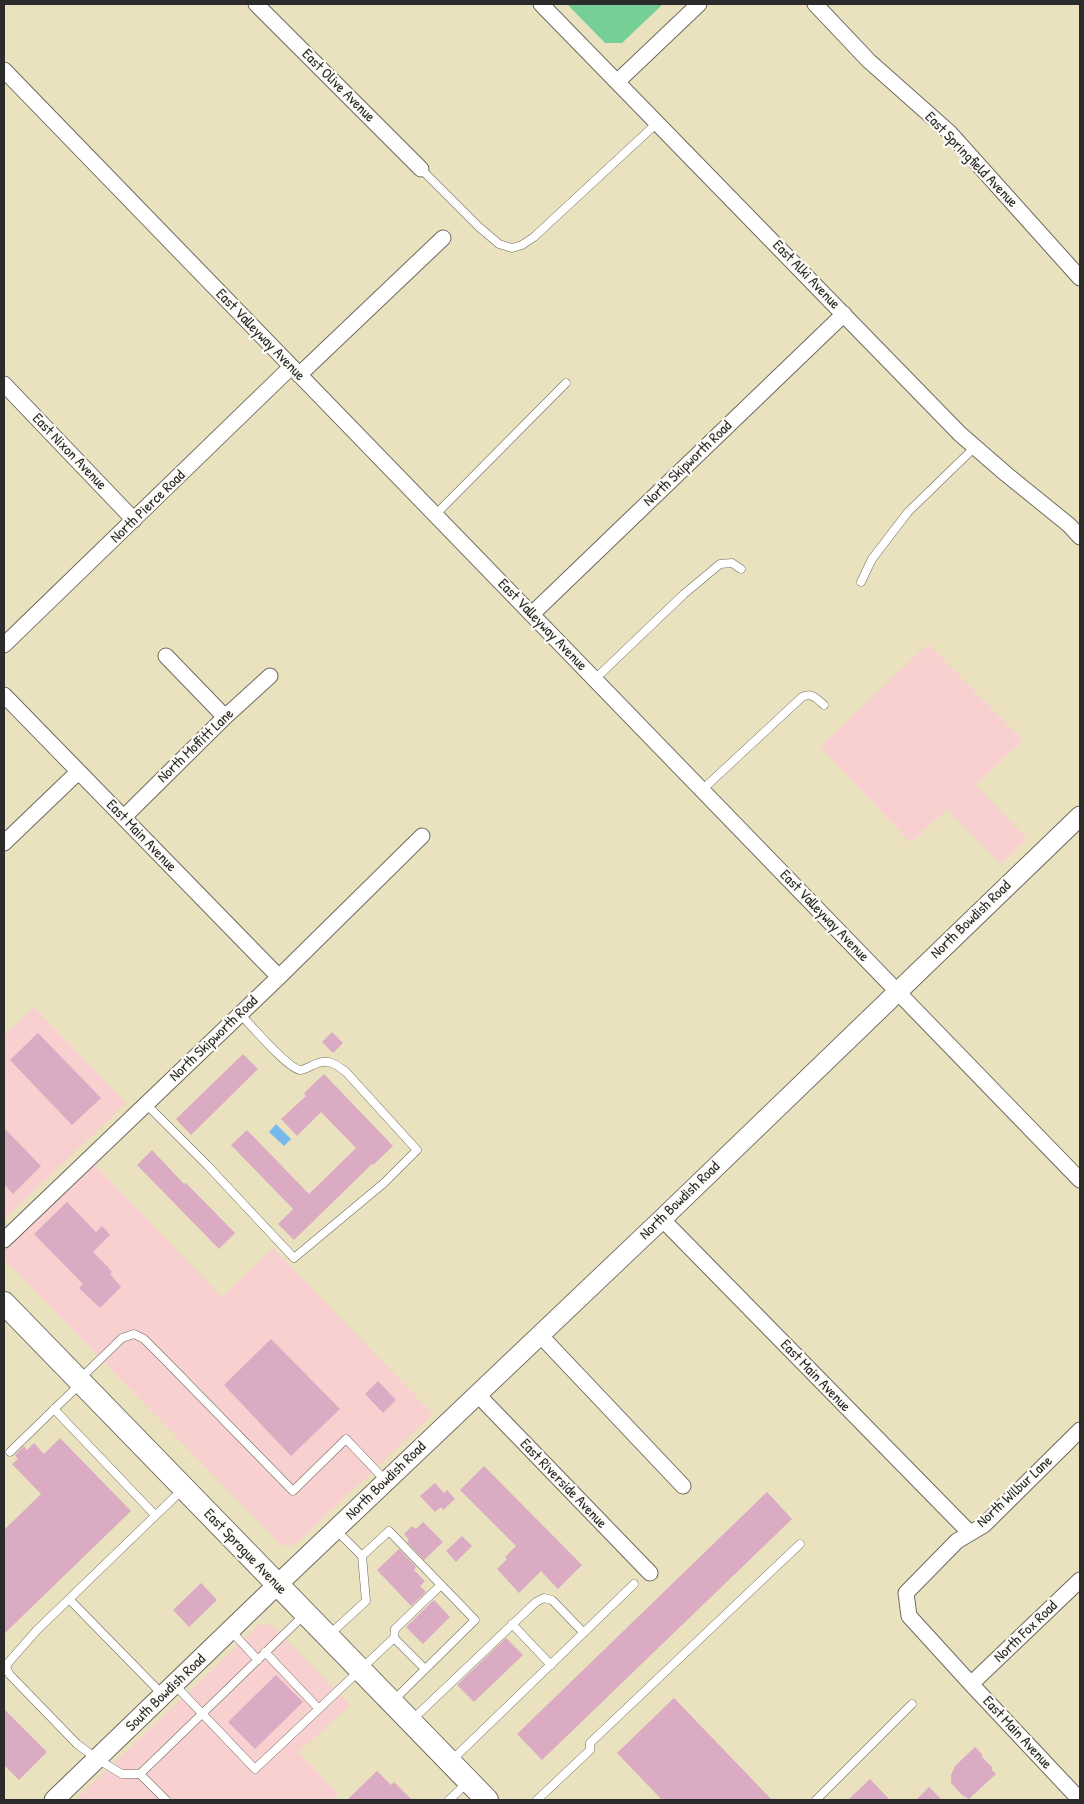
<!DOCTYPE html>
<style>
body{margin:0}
#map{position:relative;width:1084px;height:1804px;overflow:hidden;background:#eae2bf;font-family:"Patrick Hand",sans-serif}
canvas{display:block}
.frame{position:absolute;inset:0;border:5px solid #2b2b2b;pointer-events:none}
</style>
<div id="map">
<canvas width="1084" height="1804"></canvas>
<div class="frame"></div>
</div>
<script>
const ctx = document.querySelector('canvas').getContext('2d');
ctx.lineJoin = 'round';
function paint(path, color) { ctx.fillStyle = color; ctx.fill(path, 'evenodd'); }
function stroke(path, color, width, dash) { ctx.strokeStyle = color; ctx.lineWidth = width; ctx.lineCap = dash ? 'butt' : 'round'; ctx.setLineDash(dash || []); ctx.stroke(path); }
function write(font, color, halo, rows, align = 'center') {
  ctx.font = font + ' "Patrick Hand",sans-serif'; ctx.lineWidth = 4.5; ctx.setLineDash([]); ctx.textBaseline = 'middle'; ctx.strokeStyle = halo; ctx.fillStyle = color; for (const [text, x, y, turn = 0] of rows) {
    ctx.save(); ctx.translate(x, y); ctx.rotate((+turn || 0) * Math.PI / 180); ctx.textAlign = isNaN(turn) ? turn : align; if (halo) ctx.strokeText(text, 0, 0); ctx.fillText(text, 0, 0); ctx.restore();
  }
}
const built = new Path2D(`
 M928,644L1023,740L976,785L1027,839L1001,864L947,809L911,843L820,747Z
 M34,1007L126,1103L4,1220V1036Z
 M92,1162L222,1297L273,1248L433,1414L297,1543L291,1546L281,1545L7,1262L4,1257L5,1246Z
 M260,1624L272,1625L350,1705L299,1752L338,1794L332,1800H75Z`);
const green = new Path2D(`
 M567,4H663L622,43H605Z`);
const water = new Path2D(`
 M276,1124L291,1139L284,1146L269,1132Z`);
const building = new Path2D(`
 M332,1032L343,1043L333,1053L322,1042Z
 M38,1033L101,1098L72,1125L10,1060Z
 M243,1054L258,1069L191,1135L176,1119Z
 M324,1074L393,1146L373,1165L372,1164L294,1240L278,1224L293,1209L231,1145L247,1130L309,1194L356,1148L321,1112L297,1136L281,1119L306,1096L304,1093Z
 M4,1128L41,1166L13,1194L4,1184Z
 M152,1150L184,1184L186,1183L235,1233L219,1249L137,1165Z
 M67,1202L96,1232L102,1226L110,1235L93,1252L107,1266L112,1272L110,1274L121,1287L100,1308L79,1288L83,1284L34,1234Z
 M271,1339L340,1409L291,1456L224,1385Z
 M378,1381L396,1400L383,1413L365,1394Z
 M60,1438L131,1511L4,1634V1530L41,1494L12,1464L18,1459L15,1455L24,1446L27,1450L34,1443L44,1454Z
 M484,1466L582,1565L558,1589L541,1571L519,1593L497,1569L507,1559L505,1557L516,1546L460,1490Z
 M435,1483L444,1493L447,1490L455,1499L443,1510L441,1507L435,1512L420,1496Z
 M767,1492L792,1519L542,1760L517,1734Z
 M423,1522L443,1542L424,1560L407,1542L409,1540L404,1534L412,1526L416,1529Z
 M462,1536L472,1546L456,1562L446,1551Z
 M399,1549L416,1567L414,1570L425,1581L420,1586L426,1592L411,1606L377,1570Z
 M201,1583L217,1600L189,1627L173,1610Z
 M434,1600L450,1617L423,1644L406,1627Z
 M506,1638L523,1655L474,1702L457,1685Z
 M276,1675L303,1702L255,1749L228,1722Z
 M674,1698L772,1800H662L617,1753Z
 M4,1709L47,1752L19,1780L4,1765Z
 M975,1747L983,1755L981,1756L993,1768L991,1769L996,1774L969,1799L962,1795L951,1783V1775L955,1766Z
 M377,1771L391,1785L394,1782L412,1800H347Z
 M870,1779L890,1800H848Z
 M929,1787L942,1800H916Z`);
const service = new Path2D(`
 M421,169L479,227L499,244L512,248L522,245L534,237L657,123
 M435,515L566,383
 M861,582L872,559L908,512L975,447
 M595,679L684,594L720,564L732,563L741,569
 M702,790L802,697C812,692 817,699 824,705
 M146,1104L207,1165L294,1258L384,1183L417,1150L346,1072C333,1062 327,1058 311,1066C307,1068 304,1070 300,1070C287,1068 251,1025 240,1014
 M81,1378L122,1338L134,1334L144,1339L163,1358L293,1491L346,1439L386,1481
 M54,1409L155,1515
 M10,1452L80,1384
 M182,1490L37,1630L8,1663L6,1668L10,1675L77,1744L97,1759L122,1774H140L304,1615
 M362,1556L389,1531L475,1620L394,1700
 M69,1599L162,1694
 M512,1624L551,1665
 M230,1630L258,1660
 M329,1635L366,1601L362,1556L335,1529
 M394,1638L425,1669
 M265,1652L319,1709
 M174,1684L255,1769L394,1638L395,1629L441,1585
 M413,1719L536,1602L544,1598L552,1600L584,1633
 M451,1761L634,1584
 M140,1774L166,1800
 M449,1800L467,1783
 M537,1800L590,1750V1743L800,1544
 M816,1800L912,1704`);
const minor = new Path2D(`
 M256,4L421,169
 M541,4L960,434L1006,474L1069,525L1080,537
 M815,4L869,61L949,132L1080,278
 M4,70L1080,1180
 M617,82L699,4
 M299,375L443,238
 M4,384L134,520
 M532,614L844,314
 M4,645L291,367
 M166,656L225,717
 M4,695L279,977
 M124,817L225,717L270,676
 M4,843L78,772
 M662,1219L969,1532
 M4,1240L279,977L422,836
 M540,1335L683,1486
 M477,1394L650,1573
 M1080,1430L984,1525L957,1541L906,1593L909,1616L971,1684L1080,1800
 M971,1684L1080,1580`);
const tertiary = new Path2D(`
 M54,1800L277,1585L662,1219L1080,816`);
const primary = new Path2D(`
 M4,1303L487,1800`);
const streetNames = [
 ["East Olive Avenue",338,86,45],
 ["East Springfield Avenue",971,160,46],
 ["East Alki Avenue",806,275,46],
 ["East Valleyway Avenue",260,335,46],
 ["East Nixon Avenue",69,452,46],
 ["North Skipworth Road",688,464,-44],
 ["North Pierce Road",148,507,-44],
 ["East Valleyway Avenue",542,625,46],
 ["North Moffitt Lane",196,746,-44],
 ["East Main Avenue",141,836,46],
 ["East Valleyway Avenue",824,916,46],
 ["North Bowdish Road",971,920,-44],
 ["North Skipworth Road",214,1039,-44],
 ["North Bowdish Road",680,1201,-44],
 ["East Main Avenue",815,1376,46],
 ["North Bowdish Road",386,1481,-44],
 ["East Riverside Avenue",563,1484,46],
 ["North Wilbur Lane",1015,1492,-43],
 ["East Sprague Avenue",245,1552,46],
 ["North Fox Road",1026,1632,-44],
 ["South Bowdish Road",166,1693,-44],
 ["East Main Avenue",1017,1733,47]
];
paint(built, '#f7d0cf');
paint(green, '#75cf96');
paint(water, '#78baee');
paint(building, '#daabc2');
stroke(service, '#6e6b5f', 9);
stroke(minor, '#6e6b5f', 17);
stroke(tertiary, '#6e6b5f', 21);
stroke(primary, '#6e6b5f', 24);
stroke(service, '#fff', 8);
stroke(minor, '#fff', 15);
stroke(tertiary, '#fff', 19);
stroke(primary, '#fff', 22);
write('15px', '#2b2b2b', '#fdfcf7', streetNames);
</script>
